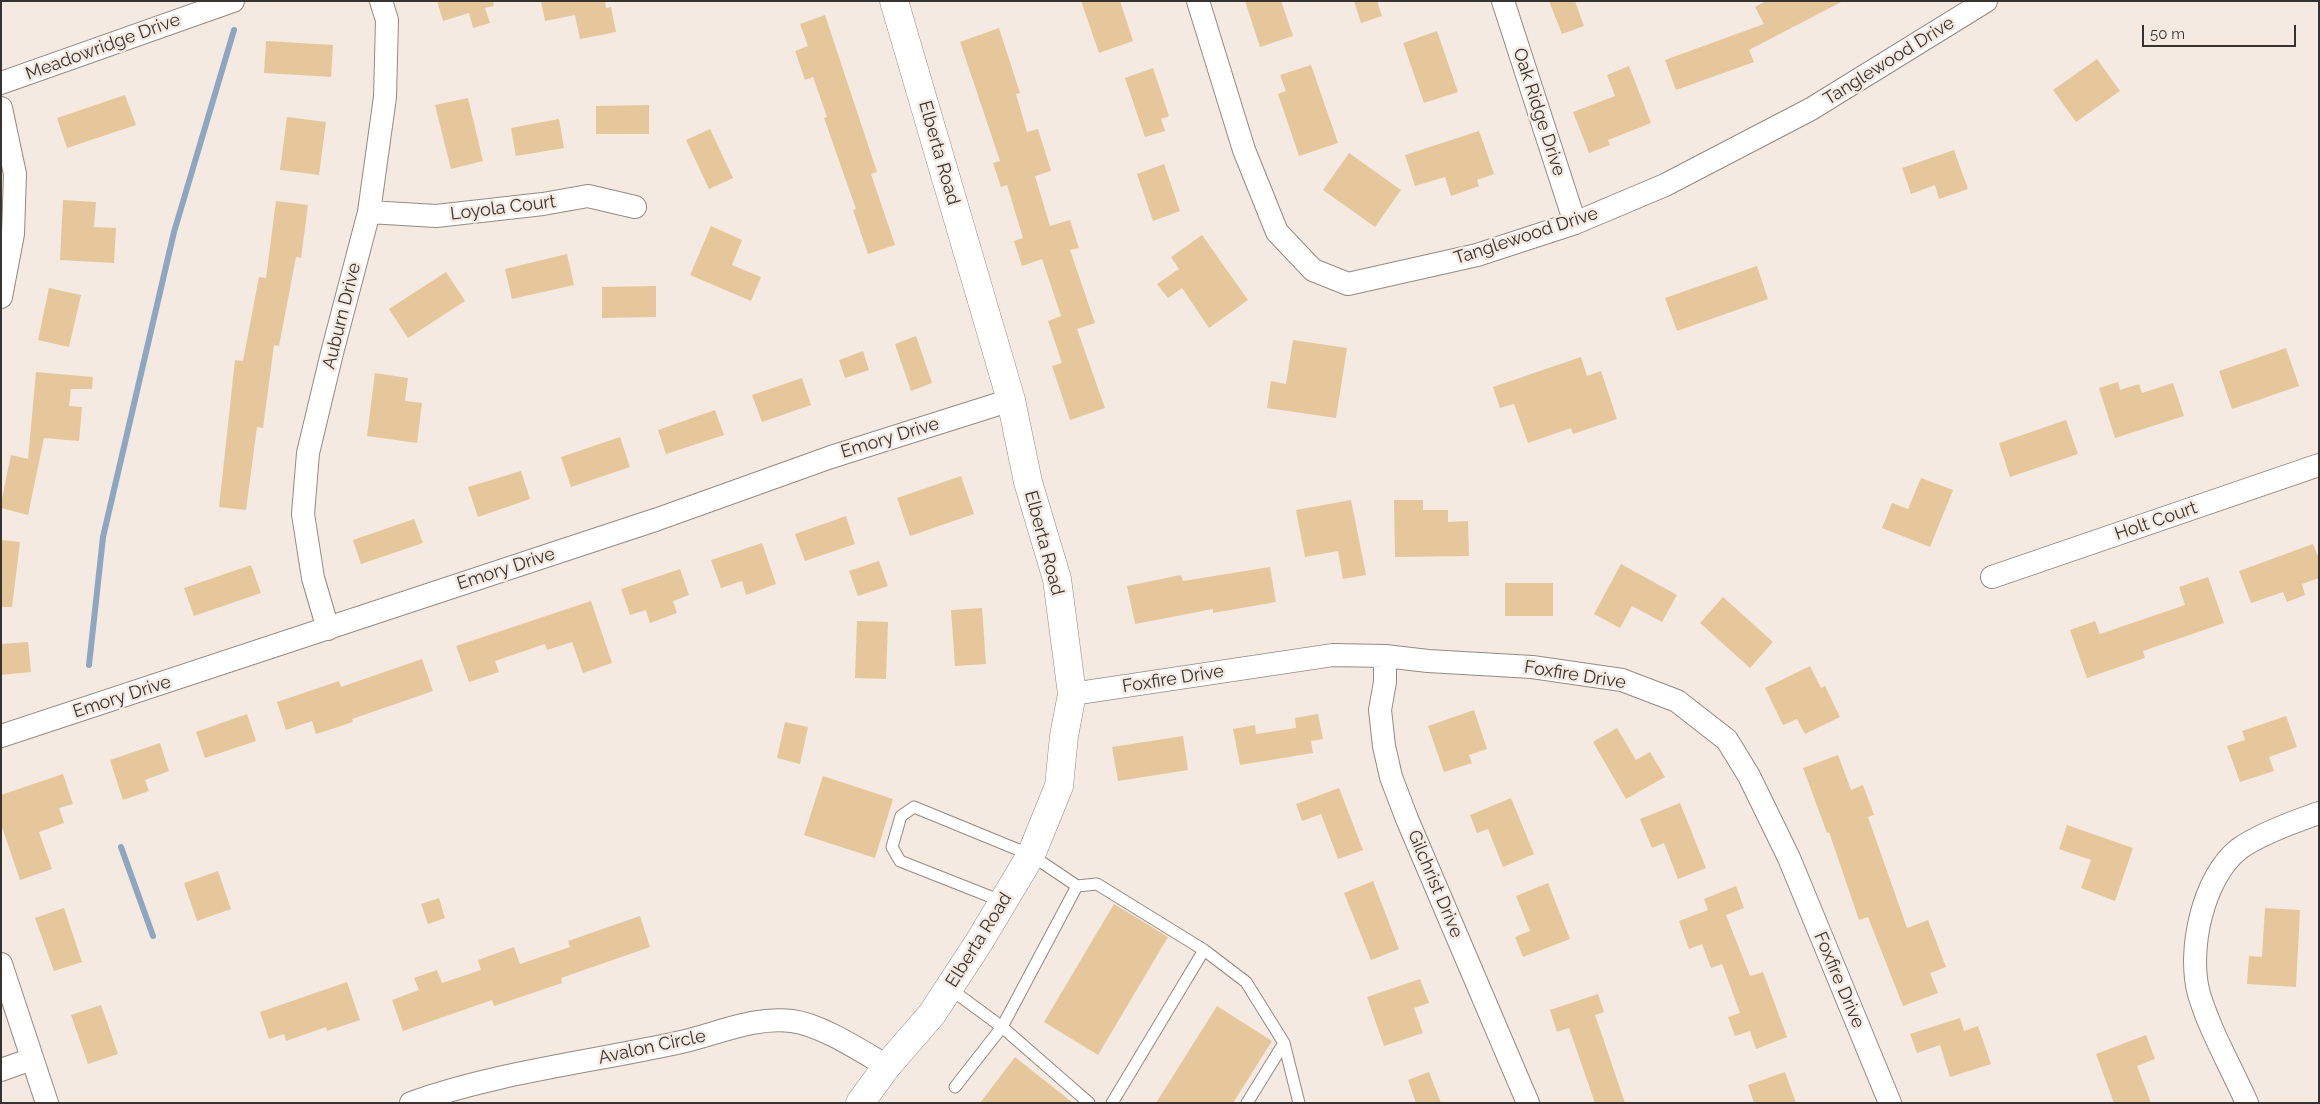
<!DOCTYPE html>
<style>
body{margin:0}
#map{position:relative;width:2320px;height:1104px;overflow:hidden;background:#f4eae1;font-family:Raleway,sans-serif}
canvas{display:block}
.frame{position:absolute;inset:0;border:2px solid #373330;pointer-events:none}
.scale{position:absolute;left:2142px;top:25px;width:154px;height:22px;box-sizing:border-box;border:2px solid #373330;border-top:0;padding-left:6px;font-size:15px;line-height:18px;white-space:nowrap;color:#373330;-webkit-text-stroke:4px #f4eae1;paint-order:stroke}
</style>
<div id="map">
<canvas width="2320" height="1104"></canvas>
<div class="frame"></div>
<div class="scale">50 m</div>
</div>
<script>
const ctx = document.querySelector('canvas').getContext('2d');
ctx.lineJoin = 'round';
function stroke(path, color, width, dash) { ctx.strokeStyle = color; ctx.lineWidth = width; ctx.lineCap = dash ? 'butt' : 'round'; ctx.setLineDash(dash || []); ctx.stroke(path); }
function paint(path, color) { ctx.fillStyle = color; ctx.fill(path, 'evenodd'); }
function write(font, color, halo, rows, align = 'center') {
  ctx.font = font + ' Raleway,sans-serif'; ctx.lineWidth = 5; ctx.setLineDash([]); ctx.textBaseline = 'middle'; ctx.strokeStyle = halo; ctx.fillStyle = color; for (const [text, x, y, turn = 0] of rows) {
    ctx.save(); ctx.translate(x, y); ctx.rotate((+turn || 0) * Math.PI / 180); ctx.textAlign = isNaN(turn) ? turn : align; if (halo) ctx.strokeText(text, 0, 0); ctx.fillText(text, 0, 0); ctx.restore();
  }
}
const stream = new Path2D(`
 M89,665L103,537L174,232L234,30
 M121,847L153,936`);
const building = new Path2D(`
 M437,1H493L494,6L485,8L490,23L473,28L469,13L443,21Z
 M541,1H605L606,8L611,7L616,32L580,39L575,15L545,21Z
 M1081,1H1120L1133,41L1099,53Z
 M1245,1H1281L1293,36L1260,47Z
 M1354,1H1377L1382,16L1361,23Z
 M1549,1H1575L1584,26L1562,34Z
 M1766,1H1843L1749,50L1754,62L1676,90L1665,60L1764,24L1755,7Z
 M825,15L877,172L871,174L895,245L868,254L853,210L856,209L824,118L827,117L813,77L805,80L795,51L808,46L800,24Z
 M999,28L1020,93L1016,94L1027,132L1038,129L1051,171L1035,176L1050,226L1070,220L1079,248L1070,250L1095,323L1077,329L1105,408L1070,420L1052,366L1062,363L1048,321L1061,316L1042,259L1022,266L1014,241L1023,238L1007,185L1001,187L993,163L1000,161L960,42Z
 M1437,31L1458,92L1424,103L1403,43Z
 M266,41L333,45L331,77L264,73Z
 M2097,59L2120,91L2076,122L2053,90Z
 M1311,65L1338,143L1299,156L1278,94L1286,91L1280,75Z
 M1629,66L1651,123L1608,140L1610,145L1589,153L1573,112L1615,96L1607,75Z
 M1153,68L1169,116L1161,119L1165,131L1145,137L1125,78Z
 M125,95L136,125L67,148L57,118Z
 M468,98L483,161L451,169L435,105Z
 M649,105V134H596V106Z
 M287,117L326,122L319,175L280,170Z
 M559,119L564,148L516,156L511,128Z
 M710,129L733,178L709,189L686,140Z
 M1479,131L1494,174L1477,180L1479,186L1451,196L1445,177L1415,186L1405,155Z
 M1954,150L1968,189L1939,199L1935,185L1911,194L1902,168Z
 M1349,153L1401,190L1375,227L1323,190Z
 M1164,164L1180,211L1153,221L1137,174Z
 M63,200L96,202L94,227L116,228L114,263L60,260Z
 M276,201L308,205L301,258L296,257L279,346L274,345L263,428L257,427L246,510L219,507L235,360L243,361L259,277L266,278Z
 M711,226L742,240L732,265L761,277L751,301L690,275Z
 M1202,235L1248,300L1209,328L1182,288L1168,298L1157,284L1179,269L1171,257Z
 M567,254L574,285L512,299L505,269Z
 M1757,266L1768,299L1677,331L1665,298Z
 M446,272L465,301L408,338L389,309Z
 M656,286V317L602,318V287Z
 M49,288L81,295L69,347L38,340Z
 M916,336L932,383L911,391L895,344Z
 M1293,340L1347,348L1336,418L1267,408L1271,381L1286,384Z
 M2286,348L2299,386L2232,409L2219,371Z
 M863,351L869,370L845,378L839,360Z
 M1581,357L1587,376L1601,371L1617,419L1573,434L1571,428L1528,443L1514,404L1500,408L1493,387Z
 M36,372L93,377L92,389H71L69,406L82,407L79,441L44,438L28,515L1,508V503L11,455L28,459Z
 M375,373L408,378L405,401L422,403L417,443L367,436Z
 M802,378L811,405L762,422L752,395Z
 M2118,382L2120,390L2139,384L2142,393L2173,383L2184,416L2115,438L2099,388Z
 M715,410L724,435L666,454L658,430Z
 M2066,420L2078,454L2010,477L1999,443Z
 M620,437L630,467L571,487L561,457Z
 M521,471L530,499L478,517L468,487Z
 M961,476L974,514L910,536L897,498Z
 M1921,478L1953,490L1930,547L1882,528L1892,503L1908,509Z
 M1351,500L1366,575L1343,579L1338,551L1305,557L1296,510Z
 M1394,500H1423V510H1448V522L1468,521L1469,556L1395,557Z
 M846,516L855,544L805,561L795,534Z
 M414,519L423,543L361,564L353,540Z
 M1,540L20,542L12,607H1Z
 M762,543L776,584L746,595L742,581L721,588L711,560Z
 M2313,544L2319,559V578L2302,584L2305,595L2287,602L2283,592L2251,603L2239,571Z
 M879,561L888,586L858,596L849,571Z
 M1621,564L1677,595L1662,622L1632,606L1620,628L1594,614Z
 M251,565L261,593L194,616L184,588Z
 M1270,567L1276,602L1213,613V609L1135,624L1127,586L1181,575L1183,581Z
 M680,569L689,595L673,601L677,613L650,623L646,610L630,615L621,589Z
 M2208,577L2224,623L2143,651L2145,658L2087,678L2070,630L2095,621L2100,634L2185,605L2179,587Z
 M1505,583H1553V616H1505Z
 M1723,597L1773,642L1750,668L1700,623Z
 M591,601L612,663L583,673L572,642L547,650L545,644L495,661L499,672L469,682L456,646Z
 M982,608L986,664L955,666L951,610Z
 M857,621L888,622L886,679L855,678Z
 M28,642L31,672L1,675V644Z
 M422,659L433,691L352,719L353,722L316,734L312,721L286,730L277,702L339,681L341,687Z
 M1810,666L1821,688L1825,686L1840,717L1805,734L1797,719L1783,725L1765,688Z
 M1474,710L1487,749L1469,755L1472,763L1444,772L1428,726Z
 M247,714L256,741L205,758L196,732Z
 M1318,714L1323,739L1311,741L1313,753L1240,765L1233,729L1255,725L1256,734L1296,728L1295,718Z
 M2286,716L2297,747L2269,757L2274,771L2240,782L2227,746L2245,740L2242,731Z
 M785,722L808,727L800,764L777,758Z
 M1617,728L1636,760L1650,752L1665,777L1626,799L1593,742Z
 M1183,736L1188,770L1118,781L1112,747Z
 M160,743L169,771L145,780L149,791L123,800L110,760Z
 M1838,755L1851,790L1863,785L1874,815L1868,817L1907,928L1928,920L1946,967L1930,973L1938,993L1903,1006L1868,917L1859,920L1829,832L1827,833L1803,768Z
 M63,774L73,804L59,808L64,823L39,832L52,869L20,880L1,824V795Z
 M823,776L893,799L875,858L804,835Z
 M1339,788L1363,850L1338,859L1321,814L1302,821L1296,804Z
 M1511,798L1534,854L1503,867L1488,829L1477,833L1470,815Z
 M1680,803L1706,868L1678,879L1664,843L1652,848L1640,819Z
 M2067,825L2133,848L2115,901L2081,888L2091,860L2059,849Z
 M218,871L231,909L197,921L184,883Z
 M1373,881L1399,949L1371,960L1344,893Z
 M1548,883L1570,939L1523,957L1515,937L1530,931L1516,896Z
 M1736,886L1744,908L1726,915L1750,976L1763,972L1787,1037L1756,1049L1750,1031L1735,1036L1728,1017L1740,1013L1722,964L1711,968L1702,944L1689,949L1679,921L1708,910L1704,899Z
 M439,898L445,918L428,924L421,904Z
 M1114,904L1168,937L1098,1055L1044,1022Z
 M64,908L82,962L54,971L35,918Z
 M2265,908L2300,910L2296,987L2247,984L2249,956L2262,957Z
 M640,916L650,947L561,978L562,983L494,1006L492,1000L403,1031L392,1000L419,990L414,978L437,970L442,983L481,970L478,960L514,947L520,964L570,947L568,941Z
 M1420,979L1429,1003L1414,1008L1423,1033L1384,1046L1367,997Z
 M347,982L360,1020L327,1031L326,1027L286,1041L284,1034L269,1039L260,1012Z
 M1598,994L1604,1012L1595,1015L1625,1103H1595L1569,1028L1557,1032L1550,1010Z
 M101,1005L118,1054L88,1064L71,1015Z
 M1217,1006L1272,1041L1233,1103H1156Z
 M1960,1018L1964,1031L1978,1026L1991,1064L1950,1077L1940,1045L1917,1053L1910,1034Z
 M2146,1035L2155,1059L2137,1066L2151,1103H2114L2096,1054Z
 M1015,1057L1073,1103H980Z
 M1429,1072L1441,1103H1416L1408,1080Z
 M1785,1072L1796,1103H1754L1748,1085Z`);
const lane = new Path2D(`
 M1004,902L900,861L892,847L901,816L914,807L1031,855L1077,886
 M1204,950L1246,982L1284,1043L1247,1103
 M949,988L1002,1027L1089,1103
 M1284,1043L1299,1103
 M955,1087L1002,1027L1077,886L1097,884L1204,950L1112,1103`);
const street = new Path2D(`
 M1198,1L1244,150L1277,232L1313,270L1348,284L1477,255L1575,223L1665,185L1811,109L1986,1
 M1503,1L1575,223
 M1,83L233,1
 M1,108L15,174L13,234L1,297
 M369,212L436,216L543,204L588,196L635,207
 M1992,577L2319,465
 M328,629L313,578L303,514L308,453L332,353L369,212L385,97L387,20L381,1
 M1385,656V682L1380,710L1384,746L1391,777L1407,819L1528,1103
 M1072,694L1333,655L1385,656L1428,661L1532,667L1622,680L1677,701L1727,740L1749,776L1789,858L1890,1103
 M1,736L658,519L831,457L1011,400
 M1,964L47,1103
 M1,1070L32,1059
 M411,1103C498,1072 591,1062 681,1042C717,1034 754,1016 792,1021C822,1025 861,1051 887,1066
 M2247,1103C2231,1067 2210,1031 2199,994C2187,951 2203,877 2239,849C2258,835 2296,821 2319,813`);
const secondary = new Path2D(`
 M860,1103L887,1066L932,1014L979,942L1031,855L1059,786L1064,736L1072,694L1057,579L1028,482L1011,400L894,1`);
const streetNames = [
 ["Meadowridge Drive",103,47,-20],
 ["Tanglewood Drive",1889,61,-32],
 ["Oak Ridge Drive",1539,112,72],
 ["Elberta Road",939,153,74],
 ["Loyola Court",503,208,-7],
 ["Tanglewood Drive",1526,236,-18],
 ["Auburn Drive",342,316,-76],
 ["Emory Drive",890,438,-17],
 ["Holt Court",2156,521,-19],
 ["Elberta Road",1044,543,75],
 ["Emory Drive",506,569,-18],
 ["Foxfire Drive",1575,675,9],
 ["Foxfire Drive",1173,679,-9],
 ["Emory Drive",122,697,-18],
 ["Gilchrist Drive",1435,884,67],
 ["Elberta Road",979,940,-58],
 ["Foxfire Drive",1839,980,67],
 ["Avalon Circle",652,1047,-12]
];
stroke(stream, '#8ea6c0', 6);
paint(building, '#e6c79b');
stroke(lane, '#948a82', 13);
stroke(street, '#948a82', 24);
stroke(secondary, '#948a82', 29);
stroke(lane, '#fff', 11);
stroke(street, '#fff', 22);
stroke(secondary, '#fff', 28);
write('18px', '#373330', '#f4eae1', streetNames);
</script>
